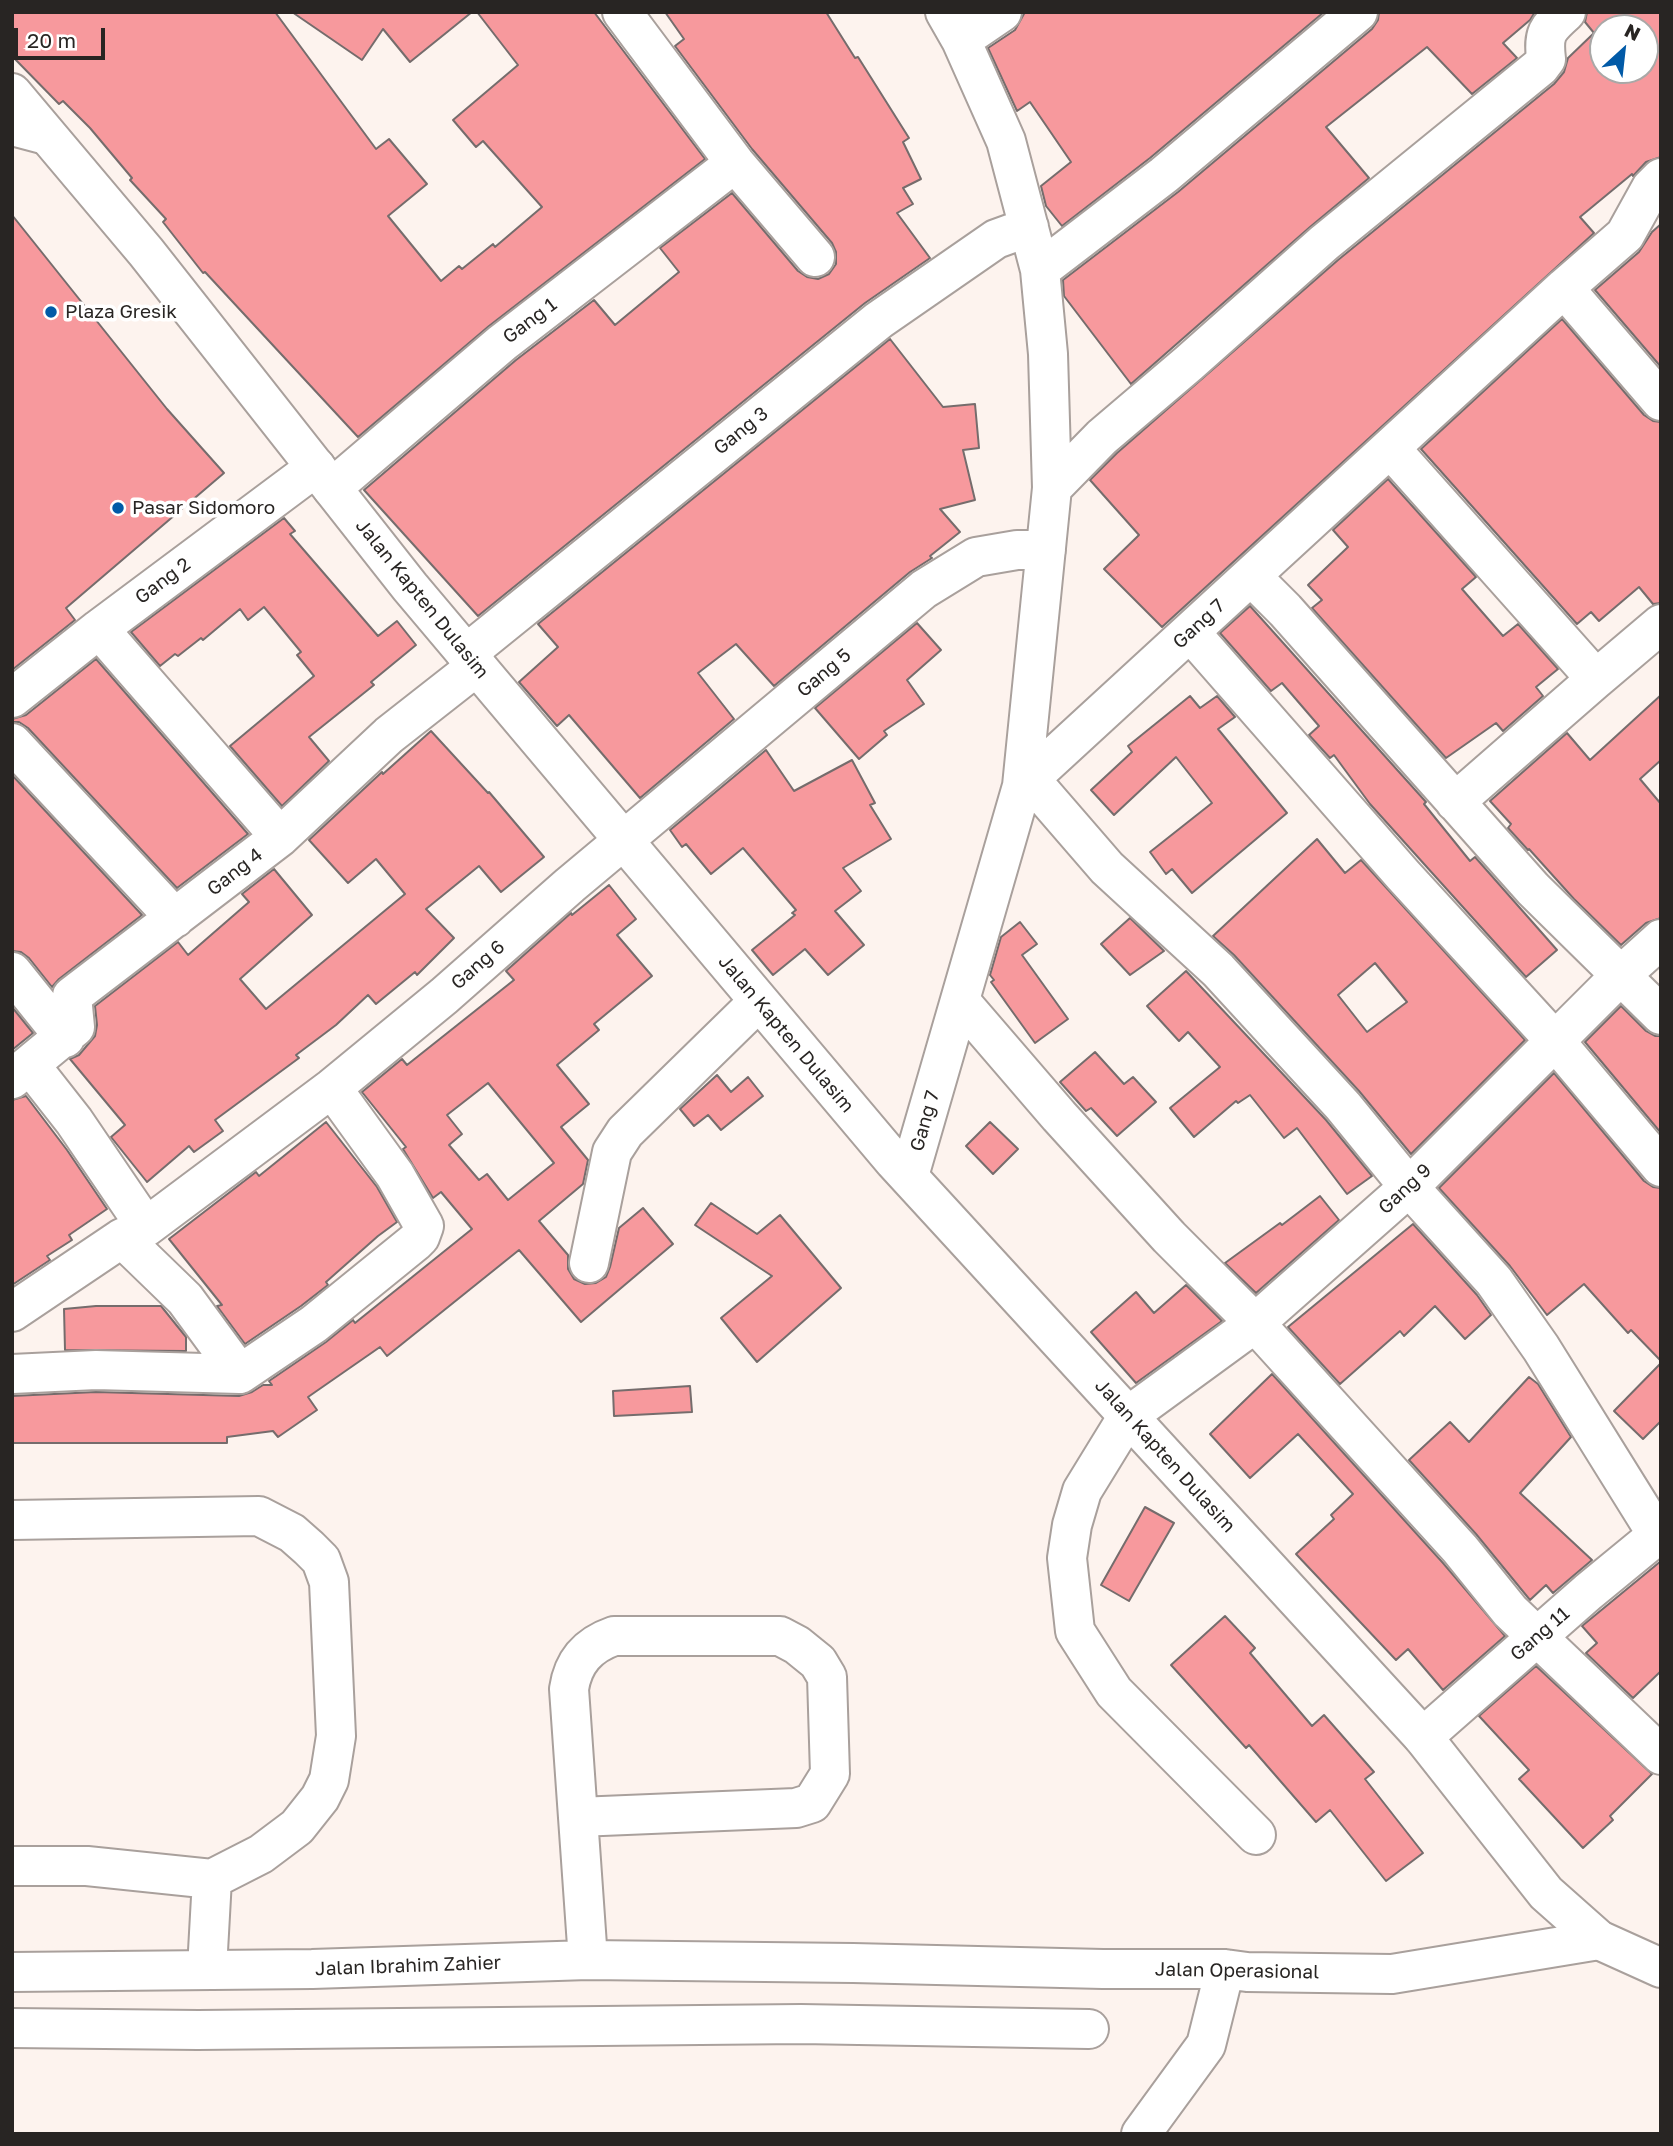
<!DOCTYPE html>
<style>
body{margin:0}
#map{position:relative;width:1673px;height:2146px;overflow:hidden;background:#fdf3ee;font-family:"Golos Text",sans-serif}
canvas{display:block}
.frame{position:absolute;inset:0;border:14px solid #282523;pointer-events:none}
.north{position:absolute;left:1589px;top:14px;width:70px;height:70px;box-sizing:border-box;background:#fff;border:2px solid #a9a8a7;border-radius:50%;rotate:27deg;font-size:19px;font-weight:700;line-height:28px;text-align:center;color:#282523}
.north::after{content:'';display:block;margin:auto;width:24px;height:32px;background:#015aa7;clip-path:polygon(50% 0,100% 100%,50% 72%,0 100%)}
.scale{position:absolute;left:14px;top:28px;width:91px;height:32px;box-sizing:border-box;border:4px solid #282523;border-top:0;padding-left:9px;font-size:21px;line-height:24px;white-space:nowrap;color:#282523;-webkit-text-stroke:5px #fff;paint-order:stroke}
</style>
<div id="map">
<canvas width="1673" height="2146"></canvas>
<div class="frame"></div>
<div class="north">N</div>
<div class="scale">20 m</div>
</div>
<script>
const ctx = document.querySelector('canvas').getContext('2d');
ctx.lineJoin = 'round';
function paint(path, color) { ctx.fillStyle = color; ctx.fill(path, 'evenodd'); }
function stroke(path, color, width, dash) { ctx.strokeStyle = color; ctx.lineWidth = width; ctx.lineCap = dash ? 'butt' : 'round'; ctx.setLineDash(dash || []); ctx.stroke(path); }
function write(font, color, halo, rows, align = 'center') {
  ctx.font = font + ' "Golos Text",sans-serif'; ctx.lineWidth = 7; ctx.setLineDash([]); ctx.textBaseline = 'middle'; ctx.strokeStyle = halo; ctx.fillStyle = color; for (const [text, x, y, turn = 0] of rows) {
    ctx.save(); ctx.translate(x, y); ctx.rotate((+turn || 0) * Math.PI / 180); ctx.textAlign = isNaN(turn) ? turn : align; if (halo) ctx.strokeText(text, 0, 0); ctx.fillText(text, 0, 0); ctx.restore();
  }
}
const building = new Path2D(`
 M12,12H275L376,149L389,139L427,184L388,216L441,281L459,266L462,269L493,244L495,247L542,207L483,141L476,147L453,120L518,65L477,12H594L705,159L489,326L358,437L205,272L203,273L163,222L166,219L130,180L132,178L90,128L63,101L59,104L12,56Z
 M292,12H472L410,62L383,29L362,60Z
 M665,12H826L855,58L858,57L909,138L903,142L921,179L903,188L913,204L897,213L930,258L865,303L478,616L364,490L516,360L594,300L615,325L679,272L660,248L732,193L798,271L807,277L818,279L829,274L836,264V252L832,243L752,149L675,46L684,39Z
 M1025,12H1324L1150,158L1062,226L1046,206L1041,186L1071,162L1030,102L1017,111L988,48L1015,30Z
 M1379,12H1535L1530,20L1503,43L1517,58L1472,94L1427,47L1326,127L1369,178L1310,227L1131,384L1064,296L1063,280L1178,192L1372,29L1378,20Z
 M1587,12H1661V157L1646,162L1633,176L1632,174L1580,217L1594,233L1162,627L1104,569L1139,535L1090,480L1117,453L1338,260L1554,84L1564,72L1568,58L1594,33L1585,22ZM1603,28H1645V70H1603Z
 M12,215L167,409L224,473L66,608L75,620L12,670Z
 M1661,224V367L1595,290L1639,252L1652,232Z
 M1562,319L1644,415L1653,421L1661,422V603L1653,604L1639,587L1599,621L1591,612L1577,624L1421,449Z
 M890,339L943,407L975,404L979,448L963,450L975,500L940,509L960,532L930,556L932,558L910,572L774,686L736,644L698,673L734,719L640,798L569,715L557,726L519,682L558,647L538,624Z
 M1388,479L1476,577L1462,589L1503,636L1518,624L1558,669L1536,687L1543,696L1503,731L1496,723L1446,758L1312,608L1322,600L1308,585L1348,547L1333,530Z
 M284,518L295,531L290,534L378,636L397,621L416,645L371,682L374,685L309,737L329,761L282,806L230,746L314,676L297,655L301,652L264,607L248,620L240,609L203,640L201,638L178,656L175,654L160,666L131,632Z
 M1250,606L1426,802L1424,804L1470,861L1475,857L1557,950L1526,977L1370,804L1334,755L1330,758L1309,735L1319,726L1282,683L1271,691L1220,633Z
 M917,623L941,650L907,680L924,704L884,731L887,735L859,759L815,708Z
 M96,659L248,834L177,888L28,728L19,722H12V719L26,715Z
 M1661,695V760L1640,779L1661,804V918L1646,923L1621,945L1574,899L1529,849L1528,850L1508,828L1511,824L1490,801L1567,733L1590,760Z
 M1190,696L1200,708L1217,696L1235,717L1218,729L1287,813L1192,893L1172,869L1166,874L1150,852L1212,803L1176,757L1114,815L1091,790L1132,752L1128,746Z
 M431,731L488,793L489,792L544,857L501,892L479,866L426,909L454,938L417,975L415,972L376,1004L368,995L336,1025L296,1055L299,1058L215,1120L223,1131L194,1152L189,1146L147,1182L111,1137L125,1125L70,1059L79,1055L95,1036L97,1025L95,1006L178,942L188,955L249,902L242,894L274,869L312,915L240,979L266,1009L405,894L376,859L348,883L309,840L382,772L383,774Z
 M766,750L794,791L852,760L875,803L870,805L891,839L843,868L861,891L835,911L864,945L828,975L805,949L773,975L752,950L795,915L792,913L796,910L743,848L711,874L686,844L682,847L670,830Z
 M12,775L142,915L59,979L52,987L29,958L21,952L12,951Z
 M1317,839L1345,873L1361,860L1525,1040L1411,1154L1359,1091L1234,955L1213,936ZM1375,963L1407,1002L1367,1032L1338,995Z
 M609,885L636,919L617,935L652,976L594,1024L599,1030L557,1065L589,1104L561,1127L588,1160L583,1184L539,1221L568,1255V1269L574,1279L585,1284L596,1283L606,1277L610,1267L619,1228L643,1208L673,1244L581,1322L519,1250L387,1356L380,1347L308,1397L317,1410L278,1437L273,1431L227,1437V1443H12V1396L96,1392L239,1396L252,1392L263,1385H272L269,1381L326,1342L353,1320L355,1323L472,1229L441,1192L433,1198L403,1149L406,1147L362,1092L402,1059L407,1065L514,980L506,971L571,913L572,915ZM488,1083L554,1163L508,1200L487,1174L479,1180L449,1145L462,1134L447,1115Z
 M1130,918L1164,951L1130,975L1101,944Z
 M1020,922L1037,944L1022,955L1068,1019L1035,1043L991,982L994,980L990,975L1001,937Z
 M1186,971L1326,1120L1372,1176L1347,1194L1297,1128L1284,1138L1250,1095L1238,1103L1236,1101L1194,1137L1170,1108L1220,1067L1188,1032L1179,1041L1147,1006Z
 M1621,1006L1646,1031L1655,1036H1661V1133L1585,1042Z
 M12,1007L33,1033L12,1050Z
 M1095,1052L1124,1084L1133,1077L1156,1102L1117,1136L1091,1108L1086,1111L1060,1082Z
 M1554,1073L1644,1181L1653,1187L1661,1188V1361L1631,1330L1628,1333L1584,1284L1547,1315L1510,1266L1439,1188Z
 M717,1075L731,1092L748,1077L763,1096L721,1130L708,1115L694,1126L680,1109Z
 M26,1096L67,1150L107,1209L69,1235L72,1240L47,1256L50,1260L12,1285V1100Z
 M326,1122L377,1187L397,1222L378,1236L326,1282L328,1285L301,1306L245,1344L217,1306L222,1305L169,1239L256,1172L259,1176Z
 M990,1122L1018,1149L993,1174L966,1146Z
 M1320,1196L1339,1220L1256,1293L1225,1263L1280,1223L1282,1225Z
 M711,1203L757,1234L780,1215L841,1288L757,1362L721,1318L772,1276L695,1225Z
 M1413,1224L1477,1295L1491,1315L1465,1339L1435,1306L1404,1336L1400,1331L1340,1384L1288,1327Z
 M1186,1285L1222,1321L1136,1383L1091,1332L1136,1292L1154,1313Z
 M96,1306H161L186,1337V1351L65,1350L64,1309Z
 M1661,1363V1421L1643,1439L1614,1411Z
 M1272,1374L1443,1563L1505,1636L1443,1690L1408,1649L1396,1660L1296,1554L1334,1519L1331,1515L1353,1494L1298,1434L1250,1478L1210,1434Z
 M1529,1377L1538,1384L1571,1437L1520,1493L1592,1560L1553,1593L1546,1585L1530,1600L1476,1534L1409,1460L1450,1422L1469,1442Z
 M690,1386L692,1412L614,1416L613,1391Z
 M1145,1507L1174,1523L1129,1601L1101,1585Z
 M1661,1561V1671L1633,1698L1586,1653L1597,1643L1582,1626Z
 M1225,1616L1255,1648L1250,1653L1312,1726L1324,1715L1374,1772L1365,1779L1423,1853L1386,1881L1330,1810L1316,1822L1249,1745L1246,1748L1171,1665Z
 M1536,1666L1652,1774L1610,1816L1613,1820L1583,1848L1519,1779L1529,1770L1479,1716Z`);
const minor = new Path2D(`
 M622,12L735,163L815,257
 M945,12L961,40L1006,141L1040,270L1048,354L1052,488L1022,786
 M961,40L1002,12
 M1040,270L1164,175L1358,12
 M1564,288L1661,401
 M1390,448L1596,679L1661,624
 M332,488L502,343L735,163
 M1052,488L1102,437L1189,363L1324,243L1540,67L1546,59C1543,33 1547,29 1566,12
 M1251,576L1285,610L1533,889L1661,1015
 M99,629L280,837
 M1190,632L1403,875L1555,1041L1661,1167
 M466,654L879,320L996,239L1029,227
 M12,698L99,629L316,467
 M12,743L175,918
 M1030,779L1107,868L1218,970L1343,1106L1409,1187L1494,1281L1541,1348L1658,1536
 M1455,802L1596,679
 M12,972L65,1038
 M960,1001L1059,1116L1169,1237L1255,1323L1460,1549L1510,1611L1661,1755
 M30,1065L74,1121L146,1227L122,1238
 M12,1079L75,1027L72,996L280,837L389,735L477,666
 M909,1176L1022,786L1564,288L1625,235L1651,188L1661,178
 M146,1227L332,1088L444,996L570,885L924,589L976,557L1017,550H1046
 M589,1263L612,1152L625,1132L758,1002
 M12,1312L122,1238L185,1299L240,1374
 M12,1374L96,1370L240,1374L314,1324L415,1242L420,1237L424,1226L395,1175L332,1088
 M12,1520L259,1516L292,1533L309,1548L321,1560L329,1582L336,1736L329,1780L320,1798L297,1827L261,1854L212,1879L87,1866H12
 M1423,1737L1588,1592L1655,1537L1661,1535
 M578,1817L796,1808L812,1803L830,1774L827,1677L818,1662L797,1645L780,1636H614C588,1645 573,1662 569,1689L588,1960
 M1256,1835L1114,1692L1075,1631L1067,1558L1072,1525L1082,1491L1128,1416L1254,1324L1409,1187L1620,976L1661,939
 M207,1969L212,1879
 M12,1972L312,1969L588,1960L853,1963L1103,1969H1225L1247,1972L1392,1974L1599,1940
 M12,2028L198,2030L801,2024L1089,2029
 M1141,2134L1206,2045L1225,1969`);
const major = new Path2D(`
 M12,93L146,252L410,587L894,1161L1423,1737L1546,1893L1599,1940L1661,1968`);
const highway = new Path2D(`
 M12,126L46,135`);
const markers = [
 [51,312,7,"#015aa7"],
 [118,508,7,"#015aa7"]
];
const poiNames = [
 ["Plaza Gresik",65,312],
 ["Pasar Sidomoro",132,508]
];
const streetNames = [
 ["Gang 1",530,321,-37],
 ["Gang 3",741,431,-39],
 ["Gang 2",163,581,-37],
 ["Jalan Kapten Dulasim",422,599,51],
 ["Gang 7",1199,624,-43],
 ["Gang 5",824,673,-40],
 ["Gang 4",235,872,-38],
 ["Gang 6",478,965,-41],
 ["Jalan Kapten Dulasim",786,1034,50],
 ["Gang 7",925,1121,-74],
 ["Gang 9",1405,1189,-43],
 ["Jalan Kapten Dulasim",1165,1456,48],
 ["Gang 11",1540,1634,-41],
 ["Jalan Ibrahim Zahier",408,1966,-2],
 ["Jalan Operasional",1237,1971,1]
];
paint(building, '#f7999d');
stroke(building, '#756c6c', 2);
stroke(minor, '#a9a09c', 42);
stroke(major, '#a9a09c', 42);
stroke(highway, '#a9a09c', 42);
stroke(minor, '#fff', 38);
stroke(major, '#fff', 38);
stroke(highway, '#fff', 38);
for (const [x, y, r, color] of markers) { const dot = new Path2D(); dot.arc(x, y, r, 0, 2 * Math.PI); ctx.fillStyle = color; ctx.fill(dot); stroke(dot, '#fff', 2.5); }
write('19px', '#282523', '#fff', poiNames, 'left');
write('19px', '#282523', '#fff', streetNames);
</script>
